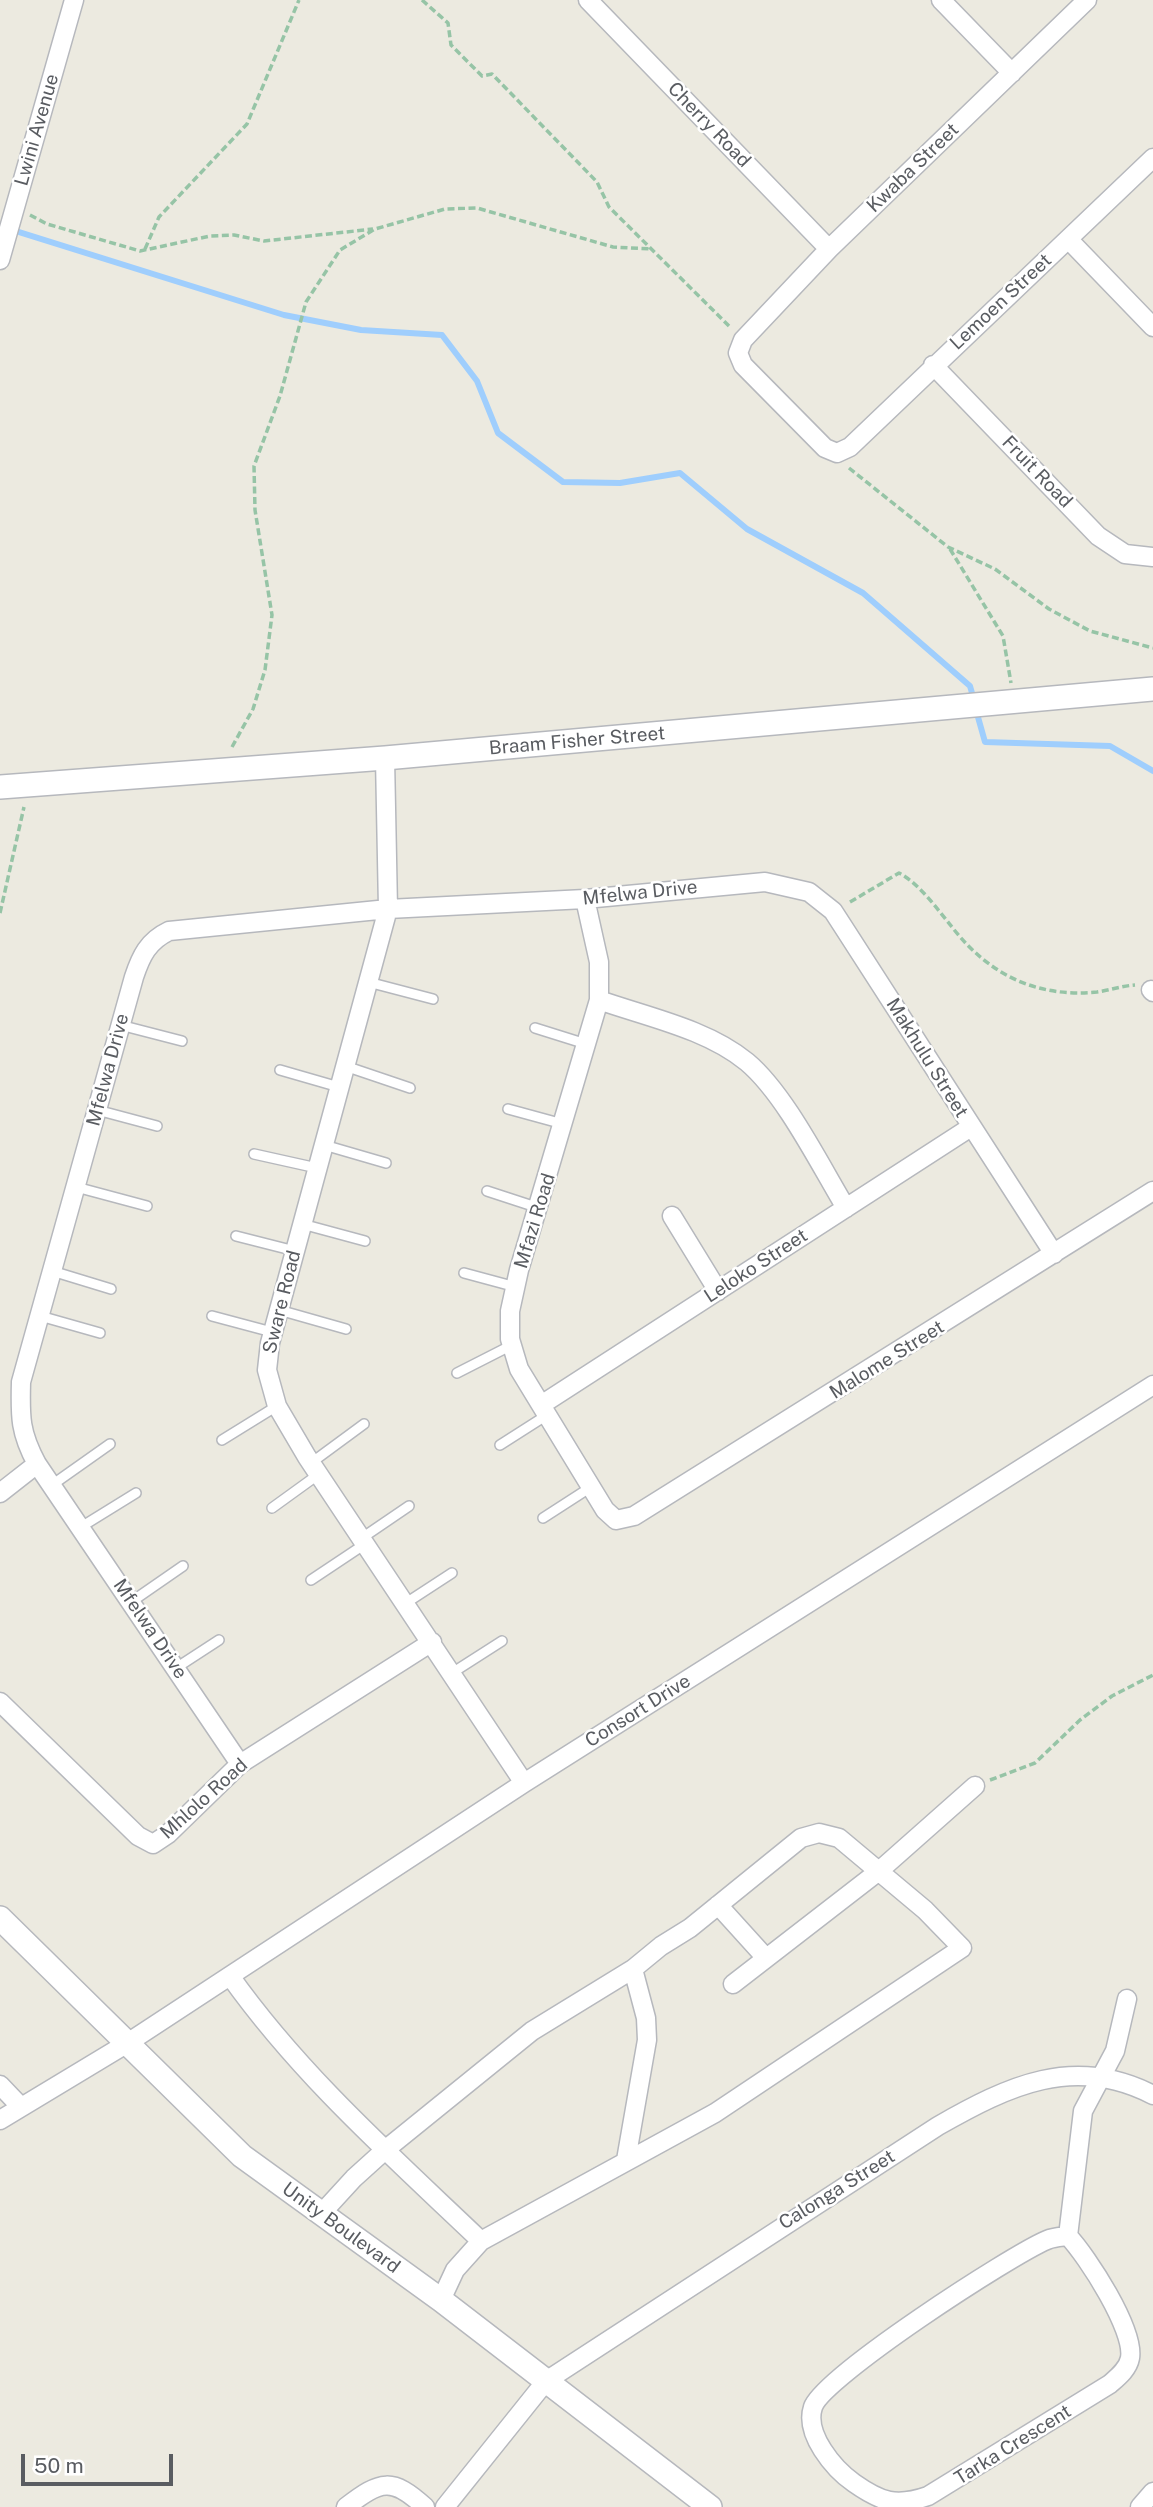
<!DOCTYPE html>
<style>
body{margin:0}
#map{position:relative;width:1153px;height:2507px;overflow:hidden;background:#eceae0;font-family:"Public Sans",sans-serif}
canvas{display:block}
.scale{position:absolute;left:21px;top:2454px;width:152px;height:32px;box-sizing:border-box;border:4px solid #595c61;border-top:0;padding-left:9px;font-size:21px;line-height:24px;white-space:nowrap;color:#595c61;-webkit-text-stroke:5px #fff;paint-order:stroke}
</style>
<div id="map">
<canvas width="1153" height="2507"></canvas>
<div class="scale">50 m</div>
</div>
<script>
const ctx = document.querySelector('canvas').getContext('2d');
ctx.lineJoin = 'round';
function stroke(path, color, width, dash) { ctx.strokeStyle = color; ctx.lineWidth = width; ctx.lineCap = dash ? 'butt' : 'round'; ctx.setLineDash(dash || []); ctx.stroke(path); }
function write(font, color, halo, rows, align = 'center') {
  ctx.font = font + ' "Public Sans",sans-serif'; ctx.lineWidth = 5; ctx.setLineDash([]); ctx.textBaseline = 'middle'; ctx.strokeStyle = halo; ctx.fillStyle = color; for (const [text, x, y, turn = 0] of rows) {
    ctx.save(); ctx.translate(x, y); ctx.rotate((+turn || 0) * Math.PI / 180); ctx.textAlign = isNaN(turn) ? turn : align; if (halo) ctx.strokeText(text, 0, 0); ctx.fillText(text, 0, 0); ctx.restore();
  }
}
const stream = new Path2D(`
 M0,226L284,315L361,330L442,335L477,381L498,433L563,482L620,483L680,473L747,529L863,593L970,686L974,700
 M976,710L985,742L1110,746L1153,771`);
const path = new Path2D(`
 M422,0L448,23L451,45L482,76L492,74L597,182L609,207L729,326
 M30,215L47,224L140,251L210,236L234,235L264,241L373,229
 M145,249L159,217L247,124L299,0
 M849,468L948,547L995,569L1049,609L1090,631L1153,648
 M950,549L1003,636L1011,683
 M232,747L253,709L265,670L272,615L255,510L254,466L280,396L306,302L340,250L375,229L445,209L477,208L613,247L652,249
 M850,902L899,873C920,884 937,909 952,927C989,975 1037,998 1097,992C1110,990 1122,986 1135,985
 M0,913L24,807
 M990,1780L1035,1763L1080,1720L1112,1696L1153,1675`);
const service = new Path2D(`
 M368,982L433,999
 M120,1025L182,1041
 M535,1028L586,1044
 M345,1066L410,1088
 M280,1070L339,1087
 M508,1109L563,1124
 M97,1110L157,1126
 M324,1145L386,1163
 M254,1154L317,1168
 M76,1187L147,1206
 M487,1191L539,1208
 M302,1224L365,1241
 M236,1236L295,1251
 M52,1271L111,1289
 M464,1273L516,1287
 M279,1310L346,1329
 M40,1316L100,1333
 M212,1316L272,1332
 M457,1373L512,1345
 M222,1440L277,1406
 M500,1445L547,1415
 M311,1463L364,1424
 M52,1485L110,1444
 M272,1508L319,1474
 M543,1518L591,1487
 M81,1527L136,1493
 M362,1538L409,1506
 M311,1580L365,1544
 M131,1602L183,1566
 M406,1603L452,1573
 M176,1668L219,1640
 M452,1673L502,1641`);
const minor = new Path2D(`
 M588,0L829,249
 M941,0L1012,73
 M1087,0L829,249L743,340L738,353L743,365L825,448L837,453L850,447L1153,158
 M1068,239L1153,327
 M0,260L74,0
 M933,365L1098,536L1125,554L1153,557
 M385,758L388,909L270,1343L267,1370L277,1406L307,1457L524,1783
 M585,899L599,962V1000L519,1270L510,1311V1339L519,1369L605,1510L616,1520L634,1516L1153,1191
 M1151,990L1153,992
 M599,1000C647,1017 707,1029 747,1062C785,1094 820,1165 846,1208
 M672,1216L718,1291
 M541,1405L971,1127
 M0,1493L37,1464
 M0,1702L138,1836L153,1844L168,1834L240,1764L432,1642
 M240,1764L37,1464C20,1433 20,1417 21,1382L134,977C141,956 148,941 169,931L388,909L585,899L765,882L809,892L833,911L844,928L1054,1254
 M718,1905L766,1958
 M230,1976C301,2076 393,2157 481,2241
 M733,1984L879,1871L975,1786
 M0,2085L21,2107
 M0,2120L126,2044L524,1783L1153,1385
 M626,2160L647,2040L646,2018L633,1969
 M321,2214L354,2178L385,2150L532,2031L633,1969L661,1946L690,1928L801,1838L819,1833L839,1838L925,1910L962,1948L715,2113L481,2241L455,2270L441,2300
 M1068,2236C1060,2237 1054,2237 1047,2240C1011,2255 823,2377 813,2407C804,2434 834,2469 854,2483C881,2502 896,2507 928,2496L1110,2384C1118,2377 1128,2369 1130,2358C1135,2330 1087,2256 1068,2236L1083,2111L1115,2051L1127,1999
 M346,2507C381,2480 392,2477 425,2507
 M445,2507L546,2381L938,2126C1008,2086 1074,2054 1153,2095
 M1140,2507L1153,2492`);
const tertiary = new Path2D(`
 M0,787L385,758L1153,689
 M0,1918L242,2156L441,2300L710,2507`);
const streetNames = [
 ["Cherry Road",709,125,46],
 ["Lwini Avenue",37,130,-74],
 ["Kwaba Street",913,168,-44],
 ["Lemoen Street",1001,302,-43],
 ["Fruit Road",1037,472,46],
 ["Braam Fisher Street",577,741,-5],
 ["Mfelwa Drive",640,893,-6],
 ["Makhulu Street",927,1058,58],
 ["Mfelwa Drive",108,1070,-75],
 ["Mfazi Road",535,1221,-73],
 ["Leloko Street",756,1266,-33],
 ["Sware Road",282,1302,-76],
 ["Malome Street",887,1360,-32],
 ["Mfelwa Drive",150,1629,56],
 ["Consort Drive",638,1711,-32],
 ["Mhlolo Road",204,1799,-42],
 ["Calonga Street",837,2190,-32],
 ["Unity Boulevard",341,2228,36],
 ["Tarka Crescent",1013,2445,-32]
];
stroke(stream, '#9fcefd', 6);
stroke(service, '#b6b8bd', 12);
stroke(minor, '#b6b8bd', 21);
stroke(tertiary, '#b6b8bd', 26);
stroke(path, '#96c4a6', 3.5, [7, 3.5]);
stroke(service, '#fff', 9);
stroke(minor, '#fff', 18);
stroke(tertiary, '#fff', 23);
write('19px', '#595c61', '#fff', streetNames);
</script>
